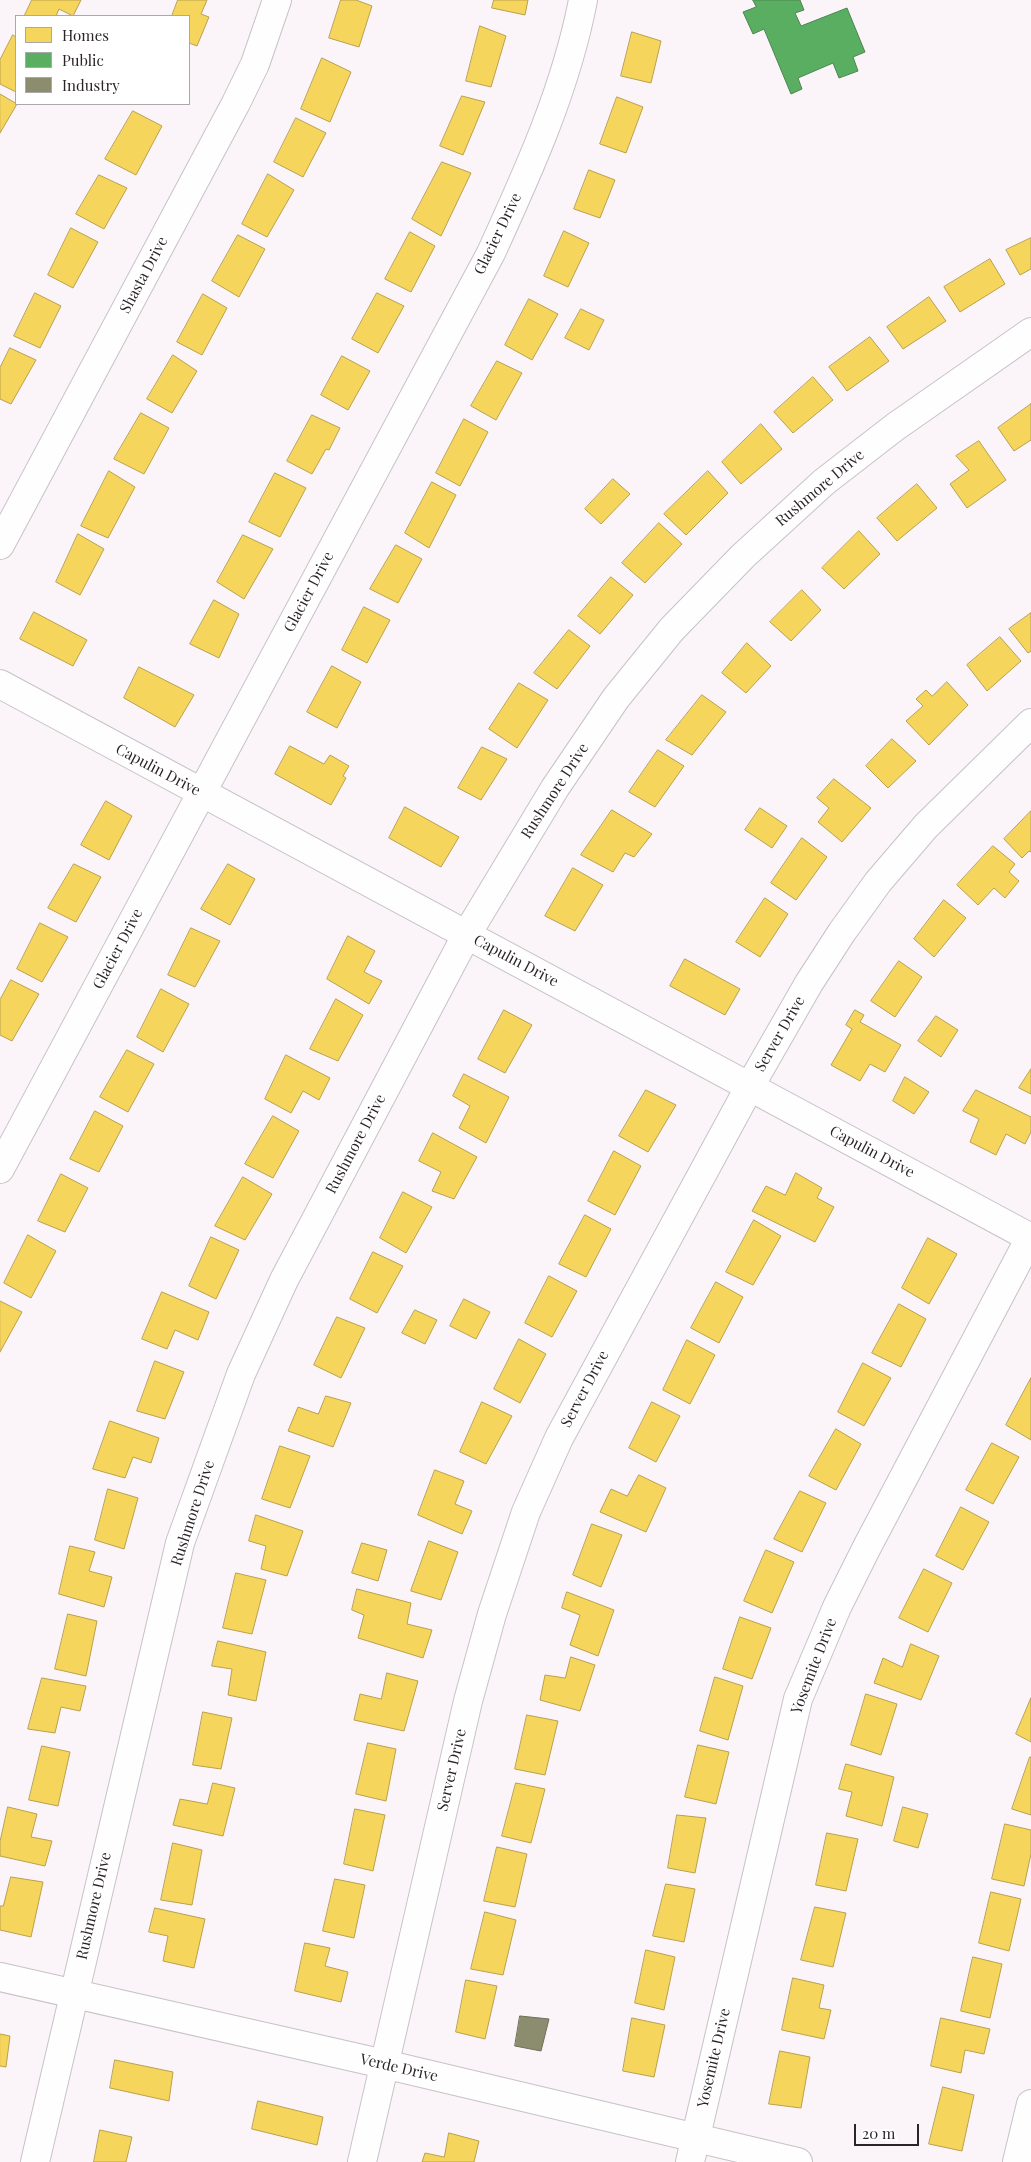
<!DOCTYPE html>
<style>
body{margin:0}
#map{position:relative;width:1031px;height:2162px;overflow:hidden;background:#fbf5fa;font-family:"Playfair Display",serif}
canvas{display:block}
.legend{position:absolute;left:15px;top:15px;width:175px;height:90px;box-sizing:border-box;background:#fff;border:1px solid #aaa8aa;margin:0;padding:6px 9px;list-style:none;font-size:15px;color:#2b252a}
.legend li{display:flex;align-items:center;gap:10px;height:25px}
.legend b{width:25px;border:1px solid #aaa8aa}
.scale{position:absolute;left:854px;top:2124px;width:65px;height:22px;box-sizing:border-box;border:2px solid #2b252a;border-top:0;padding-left:6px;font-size:15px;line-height:18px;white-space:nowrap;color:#2b252a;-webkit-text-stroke:4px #fff;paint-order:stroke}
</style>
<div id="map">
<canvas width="1031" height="2162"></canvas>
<ul class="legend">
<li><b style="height:14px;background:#f6d55c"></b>Homes</li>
<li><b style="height:14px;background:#5aae61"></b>Public</li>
<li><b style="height:14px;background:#8c8c6e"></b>Industry</li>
</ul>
<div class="scale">20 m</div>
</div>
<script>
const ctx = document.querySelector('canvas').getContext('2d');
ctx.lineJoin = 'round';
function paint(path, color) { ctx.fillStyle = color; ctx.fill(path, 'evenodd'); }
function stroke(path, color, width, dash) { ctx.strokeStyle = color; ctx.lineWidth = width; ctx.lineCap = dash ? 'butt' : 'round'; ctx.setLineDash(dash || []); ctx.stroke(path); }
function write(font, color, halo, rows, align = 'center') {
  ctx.font = font + ' "Playfair Display",serif'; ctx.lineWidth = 5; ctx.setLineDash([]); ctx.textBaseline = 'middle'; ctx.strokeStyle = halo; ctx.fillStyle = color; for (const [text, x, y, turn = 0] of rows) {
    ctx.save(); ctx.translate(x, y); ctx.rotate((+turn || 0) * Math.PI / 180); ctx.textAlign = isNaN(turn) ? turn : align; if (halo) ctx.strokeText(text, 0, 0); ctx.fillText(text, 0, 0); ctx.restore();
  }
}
const homes = new Path2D(`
 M32,0H81L73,16L59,9L56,16H27L25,15Z
 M178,0H207L201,14L209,17L197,46L189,43V16H172Z
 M341,0H356L372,6L359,47L329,38Z
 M494,0H528L525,15L492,8Z
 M480,26L506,36L491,87L466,81Z
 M632,32L661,41L651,83L621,76Z
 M13,35L16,37V92L0,84V60Z
 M322,58L351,72L330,122L301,109Z
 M0,94L17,104L0,133Z
 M462,96L485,102L463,155L440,146Z
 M617,97L643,107L626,153L600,144Z
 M133,111L162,126L136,175L105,159Z
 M296,118L326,133L303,177L274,162Z
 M442,162L471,173L441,236L412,219Z
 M589,170L615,180L600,218L574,209Z
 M268,174L294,190L267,237L242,224Z
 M99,175L127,188L104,229L76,214Z
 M71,228L98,242L73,288L48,275Z
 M564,231L589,243L568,287L544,276Z
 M410,232L435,246L411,292L385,279Z
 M238,235L265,249L239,297L212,281Z
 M1031,238V269L1020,275L1006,250Z
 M990,259L1005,284L960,312L944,287Z
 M35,293L61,306L40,348L14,336Z
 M377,293L404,306L378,353L352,339Z
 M203,294L227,308L202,355L177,342Z
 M929,297L946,321L903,349L887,327Z
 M529,299L558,314L532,360L505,345Z
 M581,309L604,320L589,350L565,338Z
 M870,337L889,361L847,391L829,367Z
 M10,348L36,360L11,404L0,399V368Z
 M173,355L197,371L172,413L147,399Z
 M342,356L370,371L348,410L321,395Z
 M497,361L522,373L496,420L471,406Z
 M813,377L833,400L793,433L774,412Z
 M1031,404V440L1014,451L998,428Z
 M141,413L169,428L144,474L114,459Z
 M312,415L340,428L329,450L326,449L312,474L287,461Z
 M464,419L488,432L460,486L436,473Z
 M761,424L782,449L741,484L722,462Z
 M979,441L1006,480L967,508L950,484L969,470L956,456Z
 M109,471L135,487L108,538L81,526Z
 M708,471L728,493L686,535L664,514Z
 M275,473L306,488L280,537L249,522Z
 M613,479L630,494L601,524L585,509Z
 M432,482L456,495L429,548L405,533Z
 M917,484L937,508L897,541L877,518Z
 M659,523L682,544L645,583L622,563Z
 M859,531L880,554L844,589L822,568Z
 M78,534L104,549L80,595L56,582Z
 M243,535L273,549L244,599L217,582Z
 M396,545L422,559L398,603L370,589Z
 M611,577L633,595L600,634L578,616Z
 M802,590L821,610L791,641L770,622Z
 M214,600L239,614L219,658L190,644Z
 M364,607L390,620L367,663L342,650Z
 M34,612L87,640L73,666L20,639Z
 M1031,613V651L1028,653L1009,629Z
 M569,630L590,646L557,689L534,673Z
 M1000,637L1021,661L987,691L967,665Z
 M747,643L771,666L746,693L722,673Z
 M332,666L361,682L337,728L307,712Z
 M139,667L194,695L175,727L124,698Z
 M947,682L968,705L929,745L906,721L923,706L916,699L926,690L932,696Z
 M519,683L548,700L517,748L489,729Z
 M702,695L726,712L692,755L666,740Z
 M892,739L916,761L888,788L866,766Z
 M290,746L324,764L330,755L349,766L343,776L346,778L331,805L275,774Z
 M482,747L507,759L481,800L458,788Z
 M658,750L684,766L655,807L629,792Z
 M834,779L871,808L842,842L818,822L829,808L817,798Z
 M106,801L132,816L109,860L81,845Z
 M405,807L459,837L441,867L389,838Z
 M760,808L787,826L772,848L745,830Z
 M612,810L652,834L634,857L625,853L613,872L581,855Z
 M1031,811V852L1029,851L1022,858L1004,839Z
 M802,838L827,857L796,900L771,883Z
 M993,846L1015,864L1009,872L1019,881L1005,898L994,888L978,905L957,885Z
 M74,864L101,877L76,922L48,908Z
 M228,864L255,879L230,925L201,909Z
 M573,868L603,885L575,931L545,916Z
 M765,898L788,914L760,957L736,942Z
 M944,900L966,918L934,957L914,939Z
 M40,923L68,937L42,982L17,969Z
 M191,928L220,941L195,987L168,975Z
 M348,936L375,951L364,972L382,981L369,1004L327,979Z
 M685,959L740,989L725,1015L670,986Z
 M899,961L922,977L895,1017L871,1001Z
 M11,980L39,994L12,1041L0,1035V1000Z
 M161,989L189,1004L163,1052L137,1037Z
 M336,999L363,1015L338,1061L310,1049Z
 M504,1010L532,1025L505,1073L478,1059Z
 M855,1010L864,1015L860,1022L901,1045L885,1072L870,1064L860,1081L831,1065L852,1029L846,1025Z
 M936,1016L958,1030L941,1057L918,1041Z
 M127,1050L154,1064L128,1112L100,1097Z
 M286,1055L330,1078L319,1100L303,1091L291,1113L265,1099Z
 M1031,1069V1094L1019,1088Z
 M464,1074L509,1097L486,1143L459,1128L470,1106L453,1096Z
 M905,1077L929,1092L914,1114L893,1101Z
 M646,1090L676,1105L648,1152L619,1136Z
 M976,1090L1031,1117V1132L1025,1144L1006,1134L996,1155L970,1142L979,1119L963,1111Z
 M95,1111L123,1126L99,1172L70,1159Z
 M273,1116L299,1131L273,1178L245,1164Z
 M433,1133L477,1157L454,1199L432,1191L441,1172L419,1161Z
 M614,1151L641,1166L615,1215L588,1201Z
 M796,1173L822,1188L817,1198L834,1207L815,1242L752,1211L766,1186L785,1195Z
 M61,1174L88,1188L65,1232L38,1221Z
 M243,1177L272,1194L245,1240L215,1226Z
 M403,1192L432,1207L406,1253L380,1238Z
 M585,1215L611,1229L586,1277L559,1264Z
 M754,1220L781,1236L753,1285L726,1272Z
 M28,1235L56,1251L31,1298L4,1283Z
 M211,1237L239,1250L216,1299L189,1286Z
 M928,1238L957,1254L929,1304L902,1288Z
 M373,1252L403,1266L377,1313L350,1299Z
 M549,1276L577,1291L552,1337L525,1323Z
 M716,1282L743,1297L719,1343L691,1328Z
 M162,1292L209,1312L198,1340L175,1330L167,1349L142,1339Z
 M464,1299L490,1312L476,1339L450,1326Z
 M0,1301L22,1312L0,1352Z
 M899,1304L926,1319L901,1367L872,1353Z
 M415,1310L437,1320L425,1344L402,1333Z
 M337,1317L365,1328L341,1378L314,1365Z
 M519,1339L546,1354L520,1403L494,1389Z
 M687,1340L715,1355L690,1404L663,1390Z
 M155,1361L184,1372L165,1419L137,1411Z
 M863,1363L891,1378L864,1426L838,1412Z
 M1031,1378V1440L1006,1425Z
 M326,1396L351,1403L333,1447L288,1431L298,1407L318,1414Z
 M482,1402L512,1416L486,1464L460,1452Z
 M652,1402L680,1416L656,1462L629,1448Z
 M110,1421L159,1438L151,1463L133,1457L125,1478L93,1469Z
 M836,1429L861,1444L836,1490L809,1476Z
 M992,1443L1019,1457L993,1504L966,1490Z
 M280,1446L310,1456L290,1508L262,1499Z
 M435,1470L464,1481L455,1504L472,1511L462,1534L418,1515Z
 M639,1475L666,1488L646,1532L600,1512L611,1489L627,1496Z
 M108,1489L138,1498L124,1549L95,1540Z
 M800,1491L826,1503L802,1552L774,1539Z
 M961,1507L989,1522L963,1570L936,1556Z
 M256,1515L303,1531L287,1576L261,1569L266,1546L249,1541Z
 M592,1524L622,1535L601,1587L573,1575Z
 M429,1541L458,1552L441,1600L411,1591Z
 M362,1543L387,1550L378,1581L352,1573Z
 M70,1546L95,1552L89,1571L112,1577L104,1607L59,1594Z
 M766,1550L794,1562L772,1613L744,1601Z
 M924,1569L952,1583L928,1632L899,1618Z
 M236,1573L266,1580L252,1634L223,1628Z
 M357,1589L411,1603L407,1624L432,1630L423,1658L358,1638L364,1615L352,1610Z
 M567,1592L614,1610L598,1656L570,1645L580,1615L562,1608Z
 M68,1614L97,1621L86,1676L55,1669Z
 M740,1617L771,1628L752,1679L723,1669Z
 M218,1641L266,1652L256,1701L228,1695L232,1669L212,1666Z
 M911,1644L939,1656L921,1700L874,1683L883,1658L902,1667Z
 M571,1657L595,1665L580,1711L540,1700L545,1675L565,1678Z
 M387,1673L418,1681L404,1731L354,1720L360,1694L381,1699Z
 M715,1677L743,1686L728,1740L700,1731Z
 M42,1678L86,1686L80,1711L61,1707L55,1733L28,1729Z
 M866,1694L897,1704L881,1755L851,1745Z
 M1031,1698V1742L1016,1734Z
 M203,1712L232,1718L221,1769L193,1765Z
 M527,1715L558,1721L545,1775L515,1769Z
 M368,1743L396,1749L386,1801L356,1794Z
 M698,1745L729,1752L716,1804L685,1797Z
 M42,1746L70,1752L58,1806L29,1800Z
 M1030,1757H1031V1815L1012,1809Z
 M846,1764L894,1777L882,1826L846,1816L852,1792L839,1789Z
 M213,1783L235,1788L223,1836L173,1825L180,1799L207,1804Z
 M516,1783L545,1789L531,1843L502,1836Z
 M8,1807L37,1814L31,1837L52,1841L45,1866L0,1856V1842Z
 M903,1807L928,1814L918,1848L894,1841Z
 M355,1809L385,1815L373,1871L344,1864Z
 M677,1815L706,1818L695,1873L668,1868Z
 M1005,1824L1031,1830V1854L1024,1886L992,1879Z
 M827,1833L858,1839L846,1891L816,1885Z
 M173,1843L202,1850L192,1905L161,1900Z
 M497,1847L527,1854L515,1907L484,1901Z
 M11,1877L43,1882L31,1937L0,1930V1906H3Z
 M335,1879L365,1885L354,1938L323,1931Z
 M666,1884L695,1889L684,1942L653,1936Z
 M991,1892L1021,1899L1009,1951L979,1943Z
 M815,1907L846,1913L833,1967L801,1960Z
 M155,1908L205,1919L194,1968L163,1961L168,1936L149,1932Z
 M485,1912L516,1920L503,1975L471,1969Z
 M305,1943L330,1948L325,1966L348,1972L341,2002L295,1991Z
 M646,1950L675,1957L664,2010L635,2003Z
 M973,1957L1002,1964L990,2018L961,2011Z
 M793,1978L824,1985L819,2008L831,2010L824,2039L782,2030Z
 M466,1980L497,1986L485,2039L456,2032Z
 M632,2018L665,2025L654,2077L623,2071Z
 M941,2018L990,2029L984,2054L965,2050L961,2073L931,2066Z
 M0,2034L10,2036L6,2067L0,2066Z
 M780,2051L810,2057L801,2108L769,2104Z
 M115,2060L173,2072L169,2101L110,2088Z
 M943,2087L974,2095L962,2151L929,2144Z
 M258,2101L323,2117L317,2145L252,2129Z
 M100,2130L132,2137L126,2162H94Z
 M449,2133L479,2141L474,2162H422L425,2153L444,2157Z`);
const public = new Path2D(`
 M753,0H800L804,10L795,13L801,26L847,8L865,52L853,57L858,71L839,78L833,63L798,78L802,89L791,94L764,29L753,34L743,12L756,7Z`);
const industry = new Path2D(`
 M520,2016L549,2019L541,2051L515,2046Z`);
const minor = new Path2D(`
 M0,545L236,103L255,64L277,0
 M0,684L1031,1238
 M0,1169L491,253C528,172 566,89 583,0
 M0,1977L384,2064L798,2162
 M35,2162L180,1543L241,1374L284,1280L467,934L555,788L616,698L672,629L743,556L824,482L895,427L1031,332
 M362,2162L468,1701L492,1614L526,1512L559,1438L750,1086L809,983L842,932L878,882L926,826L1031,723
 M690,2162L798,1699L837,1607L867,1547L1031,1236
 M1017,2162L1031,2104`);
const streetNames = [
 ["Glacier Drive",498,234,-64],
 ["Shasta Drive",144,275,-62],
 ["Rushmore Drive",820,488,-40],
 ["Glacier Drive",309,592,-62],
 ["Capulin Drive",158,770,28],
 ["Rushmore Drive",555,791,-57],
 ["Glacier Drive",118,949,-62],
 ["Capulin Drive",516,961,28],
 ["Server Drive",780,1034,-60],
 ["Rushmore Drive",356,1144,-62],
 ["Capulin Drive",872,1152,28],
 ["Server Drive",585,1389,-62],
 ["Rushmore Drive",193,1513,-72],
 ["Yosemite Drive",814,1666,-69],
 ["Server Drive",452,1770,-77],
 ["Rushmore Drive",94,1906,-77],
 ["Yosemite Drive",714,2058,-77],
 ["Verde Drive",399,2068,13]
];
paint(homes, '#f6d55c');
stroke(homes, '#b9a04d', 1);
paint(public, '#5aae61');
stroke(public, '#4c8550', 1);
paint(industry, '#8c8c6e');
stroke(industry, '#6f6d5a', 1);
stroke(minor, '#c7c2c6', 30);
stroke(minor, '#fefefe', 28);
write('15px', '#2b252a', '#fff', streetNames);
</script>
